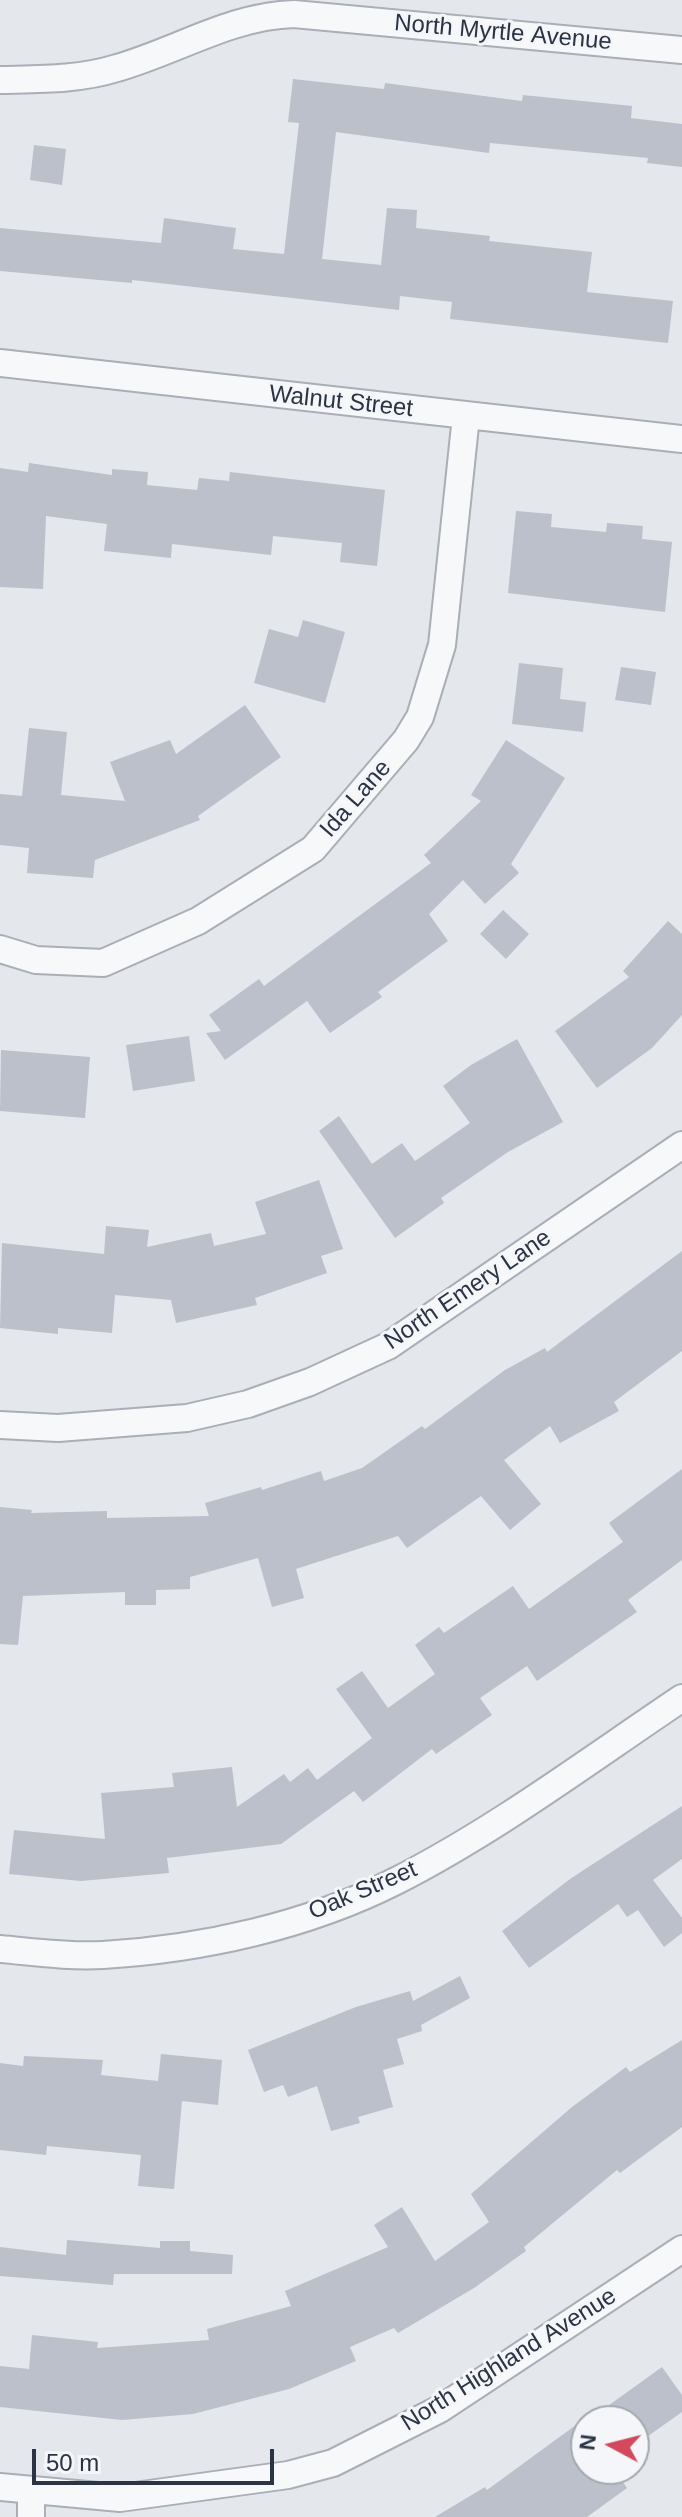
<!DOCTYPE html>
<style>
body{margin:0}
#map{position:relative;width:682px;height:2517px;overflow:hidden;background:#e4e7ec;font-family:Helvetica,sans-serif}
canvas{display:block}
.north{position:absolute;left:570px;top:2405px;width:80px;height:80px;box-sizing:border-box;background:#f4f6f9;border:2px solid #a4a8b1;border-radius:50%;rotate:277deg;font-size:22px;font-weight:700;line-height:32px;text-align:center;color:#2b3445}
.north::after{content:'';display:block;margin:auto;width:28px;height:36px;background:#d1495b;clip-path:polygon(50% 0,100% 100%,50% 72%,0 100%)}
.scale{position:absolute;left:32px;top:2449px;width:242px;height:36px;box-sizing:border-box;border:4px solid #2b3445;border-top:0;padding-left:10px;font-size:24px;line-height:28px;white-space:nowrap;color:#2b3445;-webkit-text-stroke:6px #f4f6f9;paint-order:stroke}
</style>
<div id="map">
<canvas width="682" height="2517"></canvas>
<div class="north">N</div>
<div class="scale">50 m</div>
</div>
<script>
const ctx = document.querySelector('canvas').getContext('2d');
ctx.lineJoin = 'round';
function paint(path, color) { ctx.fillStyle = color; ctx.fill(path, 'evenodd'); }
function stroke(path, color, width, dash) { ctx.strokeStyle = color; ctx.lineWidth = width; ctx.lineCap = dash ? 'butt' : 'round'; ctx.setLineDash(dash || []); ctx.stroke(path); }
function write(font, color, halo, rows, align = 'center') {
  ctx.font = font + ' Helvetica,sans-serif'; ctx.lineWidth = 6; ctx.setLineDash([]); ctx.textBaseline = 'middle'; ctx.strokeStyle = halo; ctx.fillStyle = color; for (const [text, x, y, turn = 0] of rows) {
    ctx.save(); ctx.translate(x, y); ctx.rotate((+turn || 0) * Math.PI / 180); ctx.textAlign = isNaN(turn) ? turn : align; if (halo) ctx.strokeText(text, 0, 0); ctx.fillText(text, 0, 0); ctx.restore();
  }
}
const building = new Path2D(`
 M293,79L384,89L385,83L522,101L523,95L632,106L631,118L682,124V167L647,163L648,158L490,143L489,153L336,132L322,259L381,265L387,208L417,210L416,228L490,236L489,241L592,252L587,292L673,301L668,343L450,319L452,302L400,296L399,310L132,280V283L0,271V228L161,243L164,218L236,228L233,249L284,254L299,123L288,122Z
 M34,145L66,149L62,185L30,180Z
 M29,463L112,475V469L148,472L147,485L197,490L199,478L229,481L230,472L385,490L377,566L340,562L342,543L273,536L271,555L172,544L171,558L104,551L107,524L46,516L43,589L0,587V468L28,472Z
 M516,511L552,514L551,527L606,532L607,523L643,526L642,539L672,542L665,612L508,593Z
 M303,620L345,632L325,703L254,683L269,629L298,637Z
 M519,663L563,668L560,699L586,702L583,732L512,724Z
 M621,667L656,672L651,705L615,700Z
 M245,705L281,757L198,816L200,820L95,860L93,878L27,873L29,848L0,845V794L22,796L29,728L67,732L61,795L125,801L110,762L170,740L176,754Z
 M506,740L565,778L511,864L519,873L485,904L463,880L429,914L448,941L378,992L382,997L330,1033L307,1001L225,1060L206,1033L221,1031L209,1015L259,979L264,986L431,863L424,855L481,801L471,795Z
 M503,910L529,934L506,959L480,934Z
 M668,921L682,934V1015L652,1048L597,1088L555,1031L629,977L623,971Z
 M189,1036L195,1081L133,1091L126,1045Z
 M517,1039L563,1122L508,1152L441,1198L444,1203L395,1238L319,1131L339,1116L372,1164L402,1143L415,1161L470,1123L443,1086L471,1065Z
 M1,1050L90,1057L85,1118L0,1111Z
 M319,1180L343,1249L321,1256L327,1273L255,1298L257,1305L176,1323L171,1300L115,1295L112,1333L58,1328V1334L0,1328L2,1243L104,1254L106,1226L149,1230L147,1247L211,1233L214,1246L266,1234L255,1202Z
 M682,1251V1351L614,1402L619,1411L560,1443L550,1426L504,1460L541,1504L510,1530L481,1496L407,1548L398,1536L296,1569L304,1598L272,1607L258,1558L190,1577V1589L156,1590V1605H125V1592L23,1596L18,1645L0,1644V1507L32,1510L31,1513L107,1511V1518L209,1516L205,1503L261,1487L262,1490L321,1471L324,1481L362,1468L422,1426L425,1429L505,1370L545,1348L547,1352Z
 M682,1469V1560L628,1600L637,1612L537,1681L527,1666L480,1698L492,1715L436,1754L432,1749L363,1802L354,1791L281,1844L167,1858L169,1873L81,1881L9,1874L14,1830L105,1839L101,1793L174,1787L172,1773L232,1767L237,1807L284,1774L290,1782L308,1768L317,1780L372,1738L336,1689L362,1671L388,1708L435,1674L415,1645L439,1627L444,1633L513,1586L529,1609L623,1542L609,1523Z
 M682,1806V1859L653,1880L682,1918V1933L664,1947L638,1910L627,1917L618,1904L529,1968L502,1931L570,1879Z
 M460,1976L470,1998L421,2025L422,2031L397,2039L404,2064L383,2070L393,2107L358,2117L360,2123L331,2131L317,2086L288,2097L283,2085L264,2092L248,2050L356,2007L410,1991L413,2001Z
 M682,2040V2127L620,2173L617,2170L524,2247L526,2251L474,2288L398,2333L394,2328L350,2347L356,2361L289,2389L193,2414L122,2420L0,2407V2366L29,2369L32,2335L98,2342L97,2348L209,2340L207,2329L291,2306L285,2291L388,2247L374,2225L402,2207L435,2261L489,2222L471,2194L572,2107L626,2067L630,2072Z
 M161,2054L222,2060L218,2105L182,2101L174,2189L138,2186L141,2155L47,2146L46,2155L0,2150V2063L23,2066L24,2056L103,2060L101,2075L158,2081Z
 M67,2240L160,2248V2241H190V2251L233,2255L232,2274H114L113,2285L0,2276V2247L66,2255Z
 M662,2367L682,2395V2412L634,2446V2421H587Z
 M580,2422L582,2425L586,2422V2469H614L627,2488L587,2517H435L485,2487L487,2490Z`);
const street = new Path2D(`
 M0,80C40,79 78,80 117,68C177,51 230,16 294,14L682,50
 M0,363L682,439
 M0,949L36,960L103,963L198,921L313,849L406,740L420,717L442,645L466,416
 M0,1425L58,1428L187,1418L248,1404L310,1382L388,1346L682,1145
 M0,1949C34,1952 69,1957 103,1955C202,1949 307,1926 396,1881C496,1830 588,1761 682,1698
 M0,2487L120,2498L288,2475L333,2463L440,2409L682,2249
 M31,2517V2490`);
const streetNames = [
 ["North Myrtle Avenue",503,33,5],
 ["Walnut Street",341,402,6],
 ["Ida Lane",356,799,-49],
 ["North Emery Lane",468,1290,-34],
 ["Oak Street",363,1891,-23],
 ["North Highland Avenue",509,2360,-32]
];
paint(building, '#bbc0ca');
stroke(street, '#a9aeb7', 30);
stroke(street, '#f7f8fa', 26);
write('24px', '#2b3445', '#f4f6f9', streetNames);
</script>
